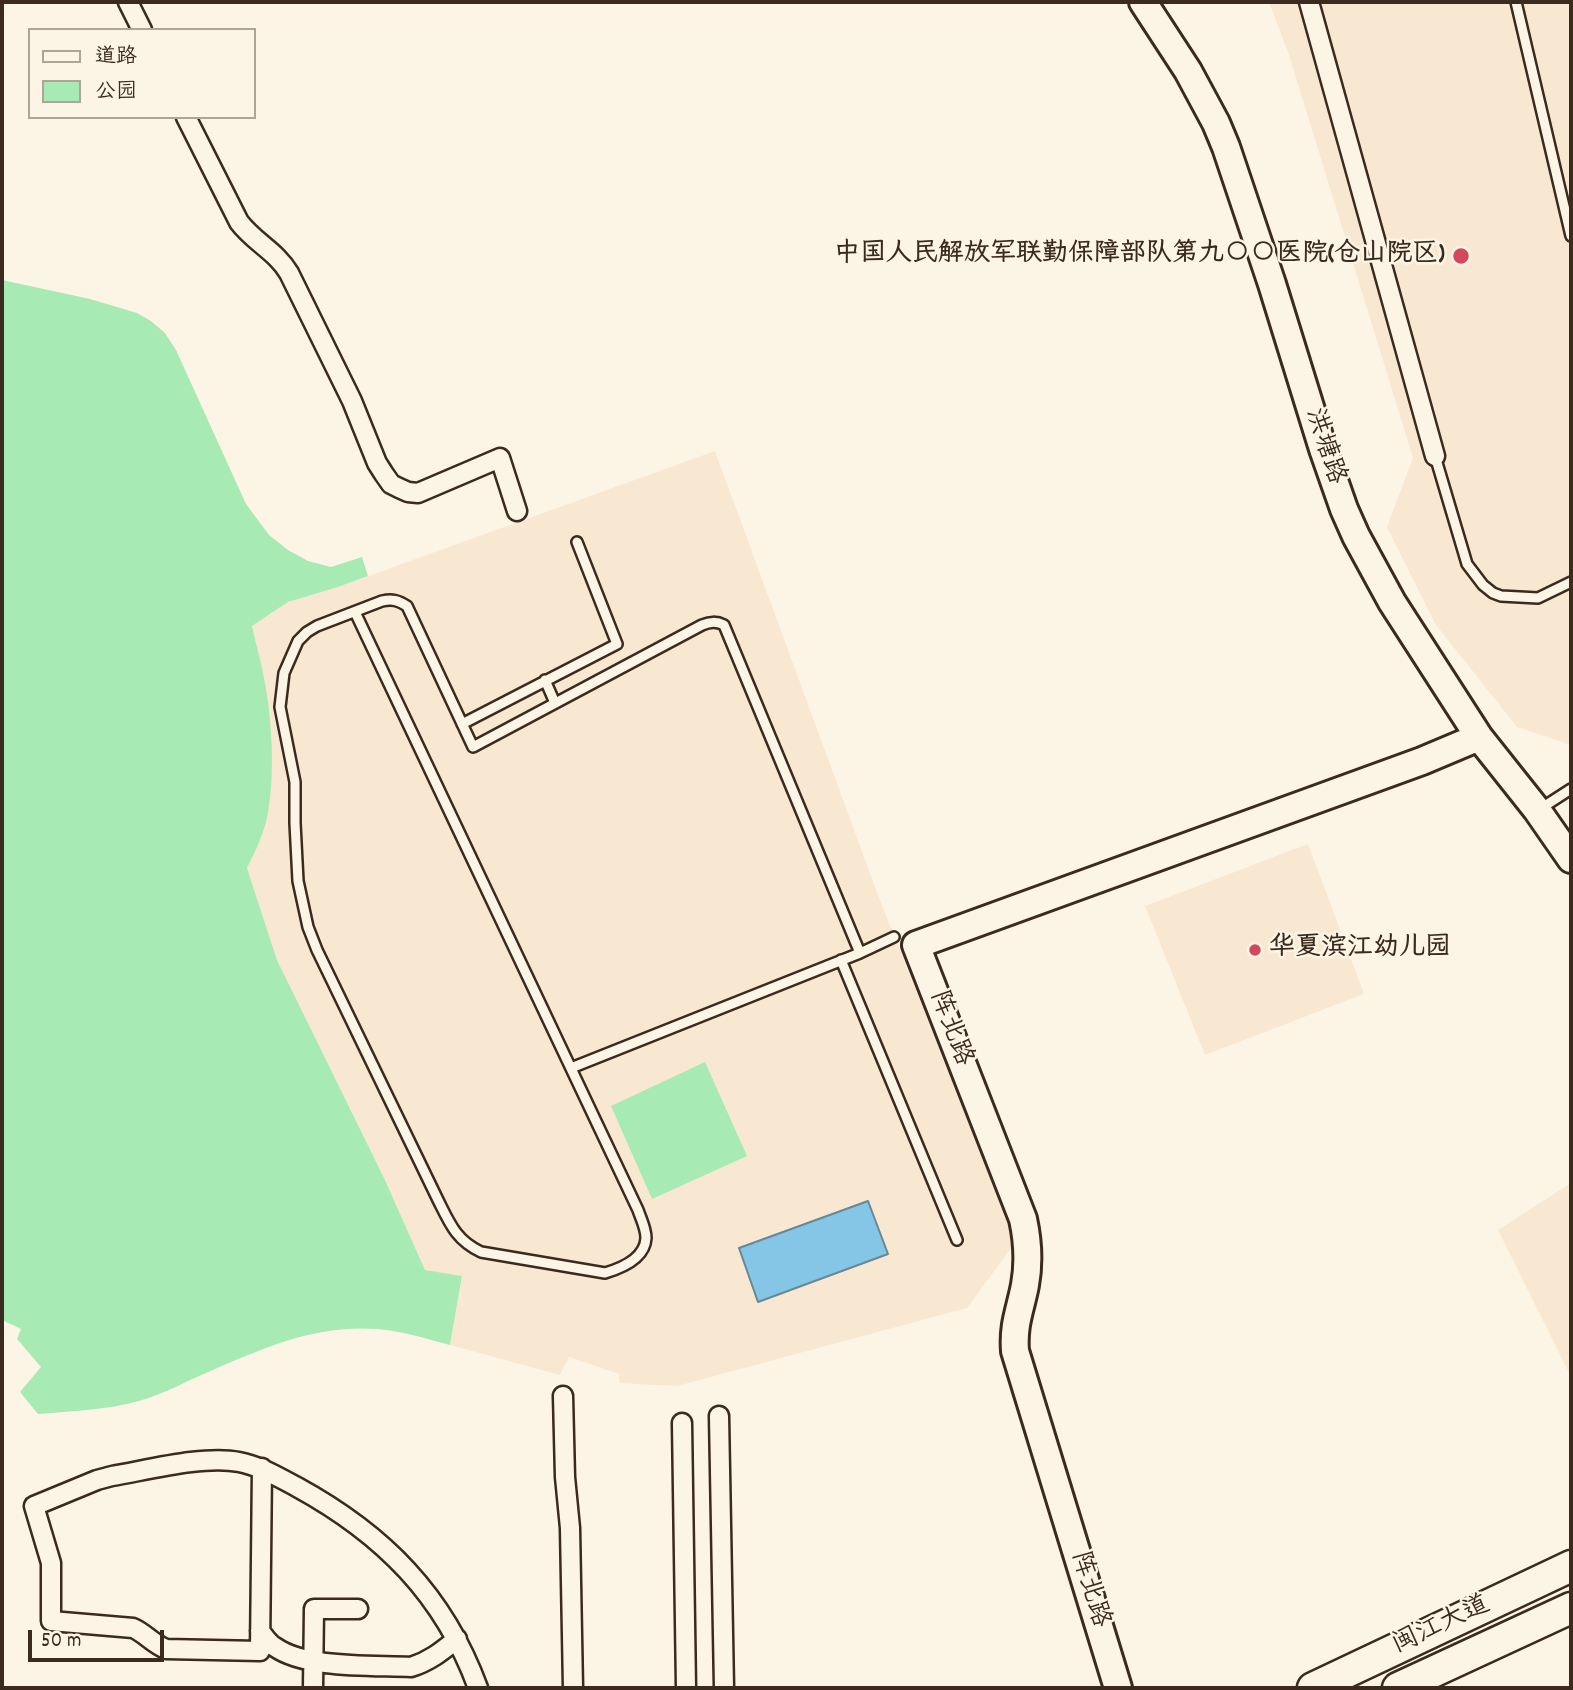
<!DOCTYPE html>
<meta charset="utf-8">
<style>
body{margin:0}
#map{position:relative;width:1573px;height:1690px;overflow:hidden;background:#fcf5e5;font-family:Dekko,"LXGW WenKai TC",sans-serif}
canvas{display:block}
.frame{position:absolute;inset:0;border:4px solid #3b2a1e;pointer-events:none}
.legend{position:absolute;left:28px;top:28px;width:228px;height:91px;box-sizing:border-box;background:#fcf5e5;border:2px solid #afa495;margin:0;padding:9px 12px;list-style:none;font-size:21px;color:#3b2a1e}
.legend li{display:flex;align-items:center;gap:14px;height:35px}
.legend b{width:35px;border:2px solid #afa495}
.scale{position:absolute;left:28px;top:1630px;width:136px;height:32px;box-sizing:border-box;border:4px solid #3b2a1e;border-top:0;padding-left:9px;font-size:21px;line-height:24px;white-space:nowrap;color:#3b2a1e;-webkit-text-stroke:5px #fcf5e5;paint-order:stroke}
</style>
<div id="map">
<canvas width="1573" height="1690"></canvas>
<div class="frame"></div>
<ul class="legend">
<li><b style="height:9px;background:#fcf5e5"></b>道路</li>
<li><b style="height:19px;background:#a7eab4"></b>公园</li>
</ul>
<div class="scale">50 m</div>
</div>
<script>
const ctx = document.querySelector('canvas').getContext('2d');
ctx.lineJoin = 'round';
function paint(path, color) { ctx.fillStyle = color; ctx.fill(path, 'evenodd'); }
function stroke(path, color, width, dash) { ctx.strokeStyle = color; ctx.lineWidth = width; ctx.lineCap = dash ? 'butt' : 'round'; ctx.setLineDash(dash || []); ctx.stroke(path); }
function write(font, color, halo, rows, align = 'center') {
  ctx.font = font + ' Dekko,"LXGW WenKai TC",sans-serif'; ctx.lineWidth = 5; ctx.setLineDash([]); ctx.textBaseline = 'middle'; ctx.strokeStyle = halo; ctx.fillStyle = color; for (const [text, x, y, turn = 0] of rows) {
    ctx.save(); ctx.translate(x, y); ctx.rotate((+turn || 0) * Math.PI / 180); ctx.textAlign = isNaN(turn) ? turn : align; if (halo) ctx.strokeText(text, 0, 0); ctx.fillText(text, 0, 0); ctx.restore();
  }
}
const built = new Path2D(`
 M1269,2H1571V745L1517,727L1436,625L1387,527L1413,458L1289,55Z
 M715,451L878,895L953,1083L1015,1243L967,1308L677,1386L619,1383V1374L569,1357L560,1375L450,1345L462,1277L425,1270L385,1180L277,960L247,868L261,838L265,683L252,626L288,602L338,587Z
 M1308,844L1364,994L1205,1055L1145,906Z
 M1571,1183V1377L1498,1230Z`);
const green = new Path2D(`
 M2,280L90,299L137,313L151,321L165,333L176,350L246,504L269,535L288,550L308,561L331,567L362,557L368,576L338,587L288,602L252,626C256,645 262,664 265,683C272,721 275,775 268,812C265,832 256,850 247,868L277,960L385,1180L425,1270L462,1276L450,1345C431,1340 412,1334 393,1331C326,1321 273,1344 213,1370C188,1380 165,1394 139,1401C107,1410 71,1411 38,1414L20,1392L41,1367L17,1339L21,1329L2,1320Z
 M705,1062L747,1156L652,1199L611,1106Z`);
const water = new Path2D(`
 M868,1201L888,1254L758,1302L739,1248Z`);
const lane = new Path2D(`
 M1516,2L1571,236
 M1435,456L1467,564L1483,585L1493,593L1501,596L1538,598L1571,582
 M355,612L638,1210C641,1219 646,1228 646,1238C645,1258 622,1268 605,1273L481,1252C456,1240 450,1224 438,1200L317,950L308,927L298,881L295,823V782L280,707L284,673L298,641L307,632L317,626L382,601C392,599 398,600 407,606L473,747L702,625C710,622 716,621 724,625L860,953
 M545,680L555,703
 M462,724L617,644L577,542
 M1540,809L1571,789
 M841,960L957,1240
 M571,1068L860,953L894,937`);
const street = new Path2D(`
 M128,2L142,30
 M1309,2L1435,456
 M186,117L239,222C254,242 277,252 289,273L352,401L377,463L384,474L391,484L399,488L408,492L418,493L500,458L517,511
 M563,1396L565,1477L570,1528L573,1688
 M719,1416L724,1688
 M682,1423L686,1688
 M262,1468L260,1651L166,1649C153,1644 145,1633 133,1628L51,1621V1563L34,1506L97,1480L112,1476C148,1470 204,1455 239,1462C260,1466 278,1477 297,1487C383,1534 444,1595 478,1688
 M260,1631C265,1637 268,1643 275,1647C306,1669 373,1665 411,1667C430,1661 442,1651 457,1639
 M313,1688L314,1609H358`);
const secondary = new Path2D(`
 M1143,2L1188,71L1216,123L1226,147L1272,284L1323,449L1344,509L1356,536L1392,602L1479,737L1537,810L1571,859
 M1118,1688L1015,1351C1013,1324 1020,1311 1025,1285C1029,1263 1028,1242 1023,1219L916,945L1422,761L1479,737`);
const primary = new Path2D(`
 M1313,1688L1571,1566
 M1398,1688L1571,1608`);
const markers = [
 [1461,256,9,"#d1495b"],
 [1255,950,7,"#d1495b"]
];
const poiNames = [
 ["中国人民解放军联勤保障部队第九〇〇医院(仓山院区)",1445,256],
 ["华夏滨江幼儿园",1269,950,"left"]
];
const streetNames = [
 ["洪塘路",1323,447,72],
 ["阵北路",949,1029,69],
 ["阵北路",1088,1590,73],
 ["闽江大道",1442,1627,-25]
];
paint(built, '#f9e8d1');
paint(green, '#a7eab4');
paint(water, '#85c6e6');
stroke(water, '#678896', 2);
stroke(lane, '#3b2a1e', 14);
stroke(street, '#3b2a1e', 23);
stroke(secondary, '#3b2a1e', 32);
stroke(primary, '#3b2a1e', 35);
stroke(lane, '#fcf5e5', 9);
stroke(street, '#fcf5e5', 18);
stroke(secondary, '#fcf5e5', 26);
stroke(primary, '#fcf5e5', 30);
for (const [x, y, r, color] of markers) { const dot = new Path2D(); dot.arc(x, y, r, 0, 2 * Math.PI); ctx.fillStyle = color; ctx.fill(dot); stroke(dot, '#fcf5e5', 2.5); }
write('bold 26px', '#3b2a1e', '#fcf5e5', poiNames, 'right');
write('26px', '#3b2a1e', '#fcf5e5', streetNames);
</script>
